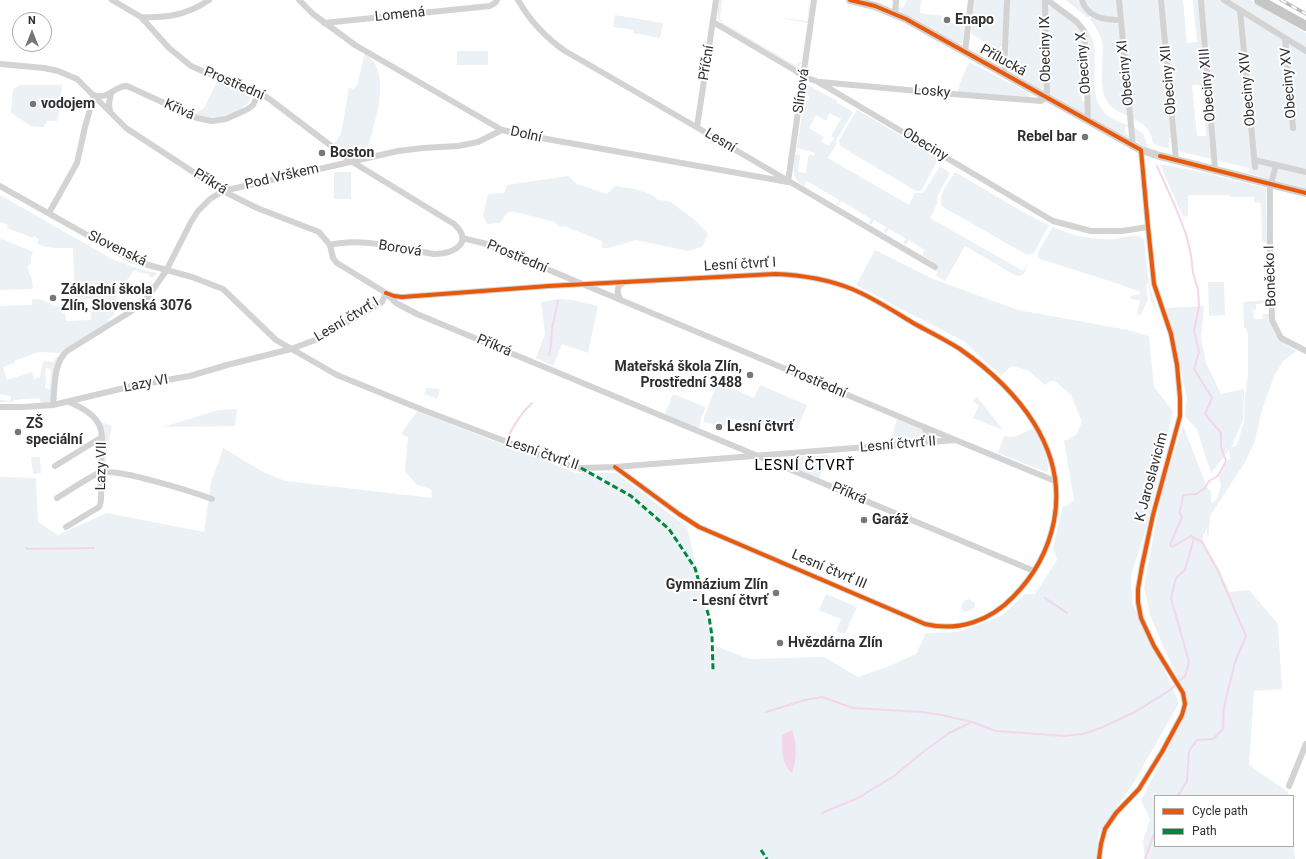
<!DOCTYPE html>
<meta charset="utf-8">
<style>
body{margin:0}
#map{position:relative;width:1306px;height:859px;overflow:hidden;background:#fff;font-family:Roboto,sans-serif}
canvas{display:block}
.legend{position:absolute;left:1154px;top:795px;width:140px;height:52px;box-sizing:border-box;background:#fff;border:1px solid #ababab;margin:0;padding:5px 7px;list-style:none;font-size:12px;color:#2e2e2e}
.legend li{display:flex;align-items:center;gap:8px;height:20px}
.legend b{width:20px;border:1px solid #ababab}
.north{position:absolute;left:12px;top:12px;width:40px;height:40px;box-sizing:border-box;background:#fff;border:1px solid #ababab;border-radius:50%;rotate:0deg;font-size:11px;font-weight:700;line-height:16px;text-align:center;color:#2e2e2e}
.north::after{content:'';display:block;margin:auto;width:14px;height:18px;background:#777;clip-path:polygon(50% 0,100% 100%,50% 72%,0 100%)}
</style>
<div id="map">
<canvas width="1306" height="859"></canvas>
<ul class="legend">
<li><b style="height:5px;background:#e8590c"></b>Cycle path</li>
<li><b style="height:5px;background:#00873e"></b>Path</li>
</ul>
<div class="north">N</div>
</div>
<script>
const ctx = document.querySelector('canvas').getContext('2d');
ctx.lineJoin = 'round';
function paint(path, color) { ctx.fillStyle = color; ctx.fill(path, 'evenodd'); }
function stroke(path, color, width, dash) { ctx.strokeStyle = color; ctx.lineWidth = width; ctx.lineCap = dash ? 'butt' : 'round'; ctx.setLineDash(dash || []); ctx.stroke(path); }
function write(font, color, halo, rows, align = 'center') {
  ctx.font = font + ' Roboto,sans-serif'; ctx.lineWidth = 4; ctx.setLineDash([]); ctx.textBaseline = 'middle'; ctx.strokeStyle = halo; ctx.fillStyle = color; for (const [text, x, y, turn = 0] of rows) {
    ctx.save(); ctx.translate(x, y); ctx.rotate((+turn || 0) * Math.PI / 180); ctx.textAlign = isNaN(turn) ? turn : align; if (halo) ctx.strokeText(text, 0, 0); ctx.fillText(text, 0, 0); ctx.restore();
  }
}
const green = new Path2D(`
 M719,0H722L720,19L723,23L795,65L801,62L807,23L776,17L807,21L809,2L810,3L801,64L798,66H794L722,24C715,17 718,9 719,0Z
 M907,0H921L920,13L942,16L941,21L961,24L962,21L965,22L963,40L962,43H957L897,10V6L903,8Z
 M973,0H1005L1002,46H1000V52L971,34Z
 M1009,0H1044V70H1041V81L1044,82L1045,91H1042L1008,71Z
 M1066,0H1081L1091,15L1088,18Z
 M1084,0H1117L1118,16L1108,18L1090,11Z
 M1119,0H1159L1172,138H1169V149L1159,146L1153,143C1151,129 1144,124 1132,118Z
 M1163,0H1183L1187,43L1197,42L1193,0H1250L1306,33V189L1248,173L1249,168L1178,151ZM1194,85H1202L1206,136H1197L1192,86Z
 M1050,6H1052L1077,25L1081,30L1084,89L1081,90L1082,101H1085L1086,114H1083L1050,94L1048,7Z
 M615,15L663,23L660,38L633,33L634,30L613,27Z
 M1092,17L1117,23L1119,25L1129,116C1122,113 1115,111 1110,105C1096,91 1105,59 1102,41C1100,33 1095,26 1090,19Z
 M1084,26C1088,31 1092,36 1093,42C1099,63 1087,93 1104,112C1110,119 1120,122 1128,125V127H1125L1126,134L1129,136L1130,138H1128L1094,120L1091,115L1083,27Z
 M457,51H488V65H457Z
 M365,53C388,67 380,109 372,130H373L368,146L369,149L378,153C357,158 350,157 333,145L341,134L349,88L353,89L357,86Z
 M969,62L1028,93L1029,97L958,92L960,83Z
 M218,80L244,89L251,96L249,102C234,116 215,122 195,114L204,108Z
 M806,84L837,101L836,102L853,112L837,139L836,144L828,158L909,205L915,193H922L924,192L940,166L950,173L938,195L937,204L930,218L1023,271L1028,262L1024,274L1019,276L1013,274L965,246L945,281L936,275L938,272L931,268L932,261L922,255L925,250L909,240L906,245L903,243L906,239L889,229L886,233L884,232L886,227L874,220L871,225L869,223L871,219L841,201L838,206L837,205L839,200L807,181L804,186C791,178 793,167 795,154L800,155L798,172L806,173L808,157L810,155L814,156L815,153L797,148L804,101H808L809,96L805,95ZM830,113L841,119L831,136L834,138L829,146L821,141L824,137L809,128L816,115L826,121Z
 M20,85H62L58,121H47L44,127L31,126L11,113L13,89Z
 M857,110L939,158L921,191H916L840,146L839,140Z
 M1133,127L1143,133L1148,148C1134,143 1135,140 1133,127Z
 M1160,164L1200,172L1266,188L1267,243L1262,242L1261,203L1254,202V197H1230V195H1188V216L1183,217Z
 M334,172H351V199H334Z
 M955,172L1028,215L1049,225L1034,253L1027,255L943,207C935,197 950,181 955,172Z
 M568,176L577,184L607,194L615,186C629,188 649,190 658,200L669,201L695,220L708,234L702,247L688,251L636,240L609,248H602V241L569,228L565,226L560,227L555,222L511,211L506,214L500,223L487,224L483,215L488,194L504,193L507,185Z
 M0,195L112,259L139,269L157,273L153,278L149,276V274L141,273L134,270L117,294L114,315L107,320L109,323L62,353L39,352L14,361V363L3,367L7,380L32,372L34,379L40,377L43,361L54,362L56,357H59L56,362L51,400L48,403H41L39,398L14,400L13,402H0V400L11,401V396L0,394V306L32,305V299C46,298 51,307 62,307V313H65L66,321L91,320V312H93L92,299L75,300L73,248C61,248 48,249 37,244L39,239L34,236L33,238L7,228L8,225L0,222ZM46,368L51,369L50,389L45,388L46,377L45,376Z
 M1053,227C1072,236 1093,240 1114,239C1123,238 1137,232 1144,239C1146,259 1147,279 1153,298C1158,314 1163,328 1166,344L1160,319L1151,300L1148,282L1146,285L1148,299L1141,315L1137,314L1140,301L1129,298L1133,295H1139L1140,292L1116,283L1040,259L1038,256V252Z
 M0,238L33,252L31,257V264L28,265L29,275H31L33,289L0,290Z
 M875,250L933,279L1018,310L1128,330L1149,336L1154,387L1173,411L1161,460L1148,522L1131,576L1132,603L1149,635L1179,703L1134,782L1099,833L1096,859H0V477L36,478L38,522L58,535L107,513L204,532L211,482L220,458L223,448L265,473L286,481L432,498L431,489L417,485L405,471L408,437L401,434L417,411L576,473H616L687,527L701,587L710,634V671L716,646L749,659L824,657L858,677L887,667L916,654L926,633L958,632L1001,616L1025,594H1035L1057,560L1053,548L1063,506L1068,505L1074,500L1064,441L1076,435L1082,422L1071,395L1055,381H1050L1045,385L1028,370L1011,366L1001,376L965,342L856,285Z
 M1208,282H1224L1225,315L1209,316Z
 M559,299L572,300L598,306L588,353L562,344L553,366L536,358L545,334L541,302Z
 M1267,300V303L1256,304V310H1253L1254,319H1263V314H1270C1270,327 1275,337 1285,344C1289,347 1293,348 1296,351L1283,361L1274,376L1261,413L1255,441L1245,462L1210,516L1208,542L1207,528L1203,535V541L1219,569L1229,592L1249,590L1278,624L1282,689L1254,691L1249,765L1288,792L1289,796H1155V846H1293V837L1295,859H1145L1143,841L1150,819L1141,800L1189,706L1150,615L1144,588L1162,489L1183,425L1208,490H1211V503L1217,499L1221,485L1219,478L1227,461L1230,459L1229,450L1211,473L1197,430L1185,416L1187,398L1166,308L1204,306L1201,338L1206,363L1221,394L1244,389L1243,420L1231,448L1237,445L1244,421L1245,396L1248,375V334L1246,328H1244L1243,302Z
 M718,382L754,398L760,385L807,405L797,430L733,419L731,425L722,427L704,422V417Z
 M427,388L440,389L437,399L424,394Z
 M673,394L706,407L701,418L700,427H696L665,414Z
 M977,397L1003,430L973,418L979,406L973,401Z
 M237,409L235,426L163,427L218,410Z
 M897,419L921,429L923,433L922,437L919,440L890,443Z
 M99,421L112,426L107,450L105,471L103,468Z
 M1033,428C1039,435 1050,462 1048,471L1046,472L998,453L1004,436C1014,439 1024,433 1033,428Z
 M829,455L819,478L792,467L794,457Z
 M31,457H40L41,473L33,474Z
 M826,594L857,607L845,634L836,631L841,619L819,610Z
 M969,599L975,603V607L971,610L964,612L961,608C962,603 964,600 969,599Z`);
const water = new Path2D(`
 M792,730C797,744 797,759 792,773C781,764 782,748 782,735Z`);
const stream = new Path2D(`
 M1157,166L1175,206L1186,234L1191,255L1193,273L1198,289L1199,306L1194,331L1199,352L1194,369L1212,398L1205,414L1221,433V447L1226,461L1218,476L1209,481L1205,488L1196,494L1183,495L1181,507L1179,512L1182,517L1170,545L1172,547L1191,536L1202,542L1218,571L1246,636L1235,662L1224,707L1223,729L1213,739L1197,740L1189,751L1187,781L1178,796
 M549,355L551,345L552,329L558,301
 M506,441C513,426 520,414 532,403
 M507,445L543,459
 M577,470L586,472
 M26,548L28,549L94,548
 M1045,598L1067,613
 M1178,682L1185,676L1189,662L1171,598L1176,578L1185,570L1194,538
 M766,712L805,700L822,697L853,708L922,712L942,715L972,722L996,731L1064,736L1083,734L1103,727L1135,712L1170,690L1175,685
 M822,813L858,798L894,776L923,752L949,733L972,722
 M1145,859L1155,831`);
const minor = new Path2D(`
 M112,0L141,17L169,48L191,66L207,73L239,84L259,92L272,101L351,161L454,224C475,243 453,254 434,254C401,249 363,237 330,245
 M299,0L313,14L355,45L502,130L530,136L788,182
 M518,0C530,21 545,37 565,51C689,122 812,195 935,267
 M1082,0C1087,18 1105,20 1121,20
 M1119,0L1133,146
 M1161,0L1176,160
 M1201,0L1215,169
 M1224,0L1306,51
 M1045,1L1050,2L1077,22L1084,31L1087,83L1088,121
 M1240,10L1255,167
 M895,14L896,0
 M141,17C167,18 187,15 209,0
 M713,22L796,71L804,77L816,81L832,90L1053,221L1091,231H1122L1148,227
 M324,23L490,6L495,3L497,0
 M1285,38L1293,128
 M965,52L971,0
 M0,64L44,68L58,71L77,79L126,128L204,179L223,191L257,208L319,232L330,245L333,258L337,263L386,293L396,303L417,314L1034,571
 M1004,74L1007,0
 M820,82L940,93L1041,101L1046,97L1047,93L1045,0
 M94,95C110,100 113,86 127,86L197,118L212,121L226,119L248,109L253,105L259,92
 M110,112L109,103L111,94
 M697,127L716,0
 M1254,160L1276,165
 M1306,172L1276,165L1270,188V248L1272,320L1281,338L1306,351
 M788,182L814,0
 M0,186L130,259L141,263L192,277L223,289L276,340L337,375L423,410L573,467L581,468L615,467L955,440
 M49,213L77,163L85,127L94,95
 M462,238L487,244L924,427L1055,481
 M386,293L394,296L402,297L549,286L775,274C802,275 827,279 852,289C874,298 895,312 915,324C930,332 946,340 960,349C1017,389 1068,448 1054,521C1048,551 1034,576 1013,597C990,621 958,632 925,624L699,527L679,514L615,467
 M621,300C616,293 616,285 625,282
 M53,405C55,388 53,363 67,351L130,312L147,298L166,271L191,222L198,211L210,199L223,191L398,151L423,148L458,146L478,142L502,130
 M0,407H24L53,405L137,385L190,376L227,365L291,349L318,339L379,304L382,302L386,293
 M921,443C925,438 928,433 924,427
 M55,466L102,437
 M57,498C69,491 87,478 99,473C115,467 193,492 212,499
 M66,527L99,507L100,505C103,495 100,483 100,473C101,436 112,420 69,402
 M1289,786L1306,744
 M1099,859L1101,844L1105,829L1116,813L1139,789L1162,752L1182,715L1185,704L1183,693L1154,646L1141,618L1138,602V589L1142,566L1153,515L1180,416V398L1177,365L1171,334L1154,284L1148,227L1141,150`);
const tertiary = new Path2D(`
 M850,0L875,6L906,19L1141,150L1160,156L1306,193`);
const primary = new Path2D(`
 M1259,0L1306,26`);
const rail = new Path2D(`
 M1281,0L1306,14`);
const quiet = new Path2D(`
 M581,468L631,496L669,529L695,568L709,617L712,636L713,670
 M761,850L767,859`);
const cycleway = new Path2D(`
 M850,0L875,6L906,19L1141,150L1148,227L1154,284L1171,334L1177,365L1180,398V416L1153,515L1142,566L1138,589V602L1141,618L1154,646L1183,693L1185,704L1182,715L1162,752L1139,789L1116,813L1105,829L1101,844L1099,859
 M1160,156L1306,193
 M386,293L394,296L402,297L549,286L775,274C802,275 827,279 852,289C874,298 895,312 915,324C930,332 946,340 960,349C1017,389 1068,448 1054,521C1048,551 1034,576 1013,597C990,621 958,632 925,624L699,527L679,514L615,467`);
const markers = [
 [947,20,4,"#777"],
 [33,104,4,"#777"],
 [1085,137,4,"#777"],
 [322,153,4,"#777"],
 [53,298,4,"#777"],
 [750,375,4,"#777"],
 [719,427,4,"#777"],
 [18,432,4,"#777"],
 [864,520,4,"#777"],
 [776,593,4,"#777"],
 [780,643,4,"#777"]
];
const streetNames = [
 ["Lomená",400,15,-6],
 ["Obeciny IX",1046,49,-91],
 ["Přílucká",1003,61,29],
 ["Příční",707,63,-81],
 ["Obeciny X",1084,63,-95],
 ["Obeciny XI",1126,73,-96],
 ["Obeciny XII",1169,80,-95],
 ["Obeciny XV",1289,83,-95],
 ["Prostřední",234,84,23],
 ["Obeciny XIII",1208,85,-95],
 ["Obeciny XIV",1248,89,-95],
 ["Slínová",802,91,-82],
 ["Losky",932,92,5],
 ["Křivá",179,110,24],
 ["Dolní",526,135,12],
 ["Lesní",720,141,31],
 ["Obeciny",925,145,31],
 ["Pod Vrškem",282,177,-13],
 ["Příkrá",210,182,31],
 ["Slovenská",117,249,26],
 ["Borová",400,249,9],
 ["Prostřední",517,257,23],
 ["Lesní čtvrť I",740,265,-3],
 ["Boněcko I",1271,276,-92],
 ["Lesní čtvrť I",347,320,-31],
 ["Příkrá",494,346,23],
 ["Prostřední",816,382,23],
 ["Lazy VI",146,384,-11],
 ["Lesní čtvrť II",898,445,-5],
 ["Lesní čtvrť II",542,454,19],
 ["Lazy VII",102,466,-89],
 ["K Jaroslavicím",1152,477,-75],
 ["Příkrá",849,494,23],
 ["Lesní čtvrť III",829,570,23]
];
const poiNames = [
 ["Enapo",955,20],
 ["vodojem",41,104],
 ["Rebel bar",1077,137,"right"],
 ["Boston",330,153],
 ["Základní škola",61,290],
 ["Zlín, Slovenská 3076",61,306],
 ["Mateřská škola Zlín,",742,367,"right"],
 ["Prostřední 3488",742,383,"right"],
 ["ZŠ",26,424],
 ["speciální",26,440],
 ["Lesní čtvrť",727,427],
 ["Garáž",872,520],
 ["Gymnázium Zlín",768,585,"right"],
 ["- Lesní čtvrť",768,601,"right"],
 ["Hvězdárna Zlín",788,643]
];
const neighbourhoodNames = [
 ["LESNÍ ČTVRŤ",805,466]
];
paint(green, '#ebf1f5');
paint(water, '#f3d7e9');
stroke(stream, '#f3d7e9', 2);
stroke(minor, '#d3d3d3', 6);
stroke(tertiary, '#d3d3d3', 8);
stroke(primary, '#c6c6c6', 10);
stroke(rail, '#bababa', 3.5);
stroke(rail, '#fff', 2, [6]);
stroke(quiet, '#00873e', 3, [6, 3]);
stroke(cycleway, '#e8590c', 4);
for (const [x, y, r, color] of markers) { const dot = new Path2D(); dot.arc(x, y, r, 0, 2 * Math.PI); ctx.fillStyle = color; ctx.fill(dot); stroke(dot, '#fff', 1.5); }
write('14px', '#2e2e2e', '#fff', streetNames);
write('bold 14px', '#2e2e2e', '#fff', poiNames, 'left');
ctx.letterSpacing = '1px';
write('15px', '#000', '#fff', neighbourhoodNames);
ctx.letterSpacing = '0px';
</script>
